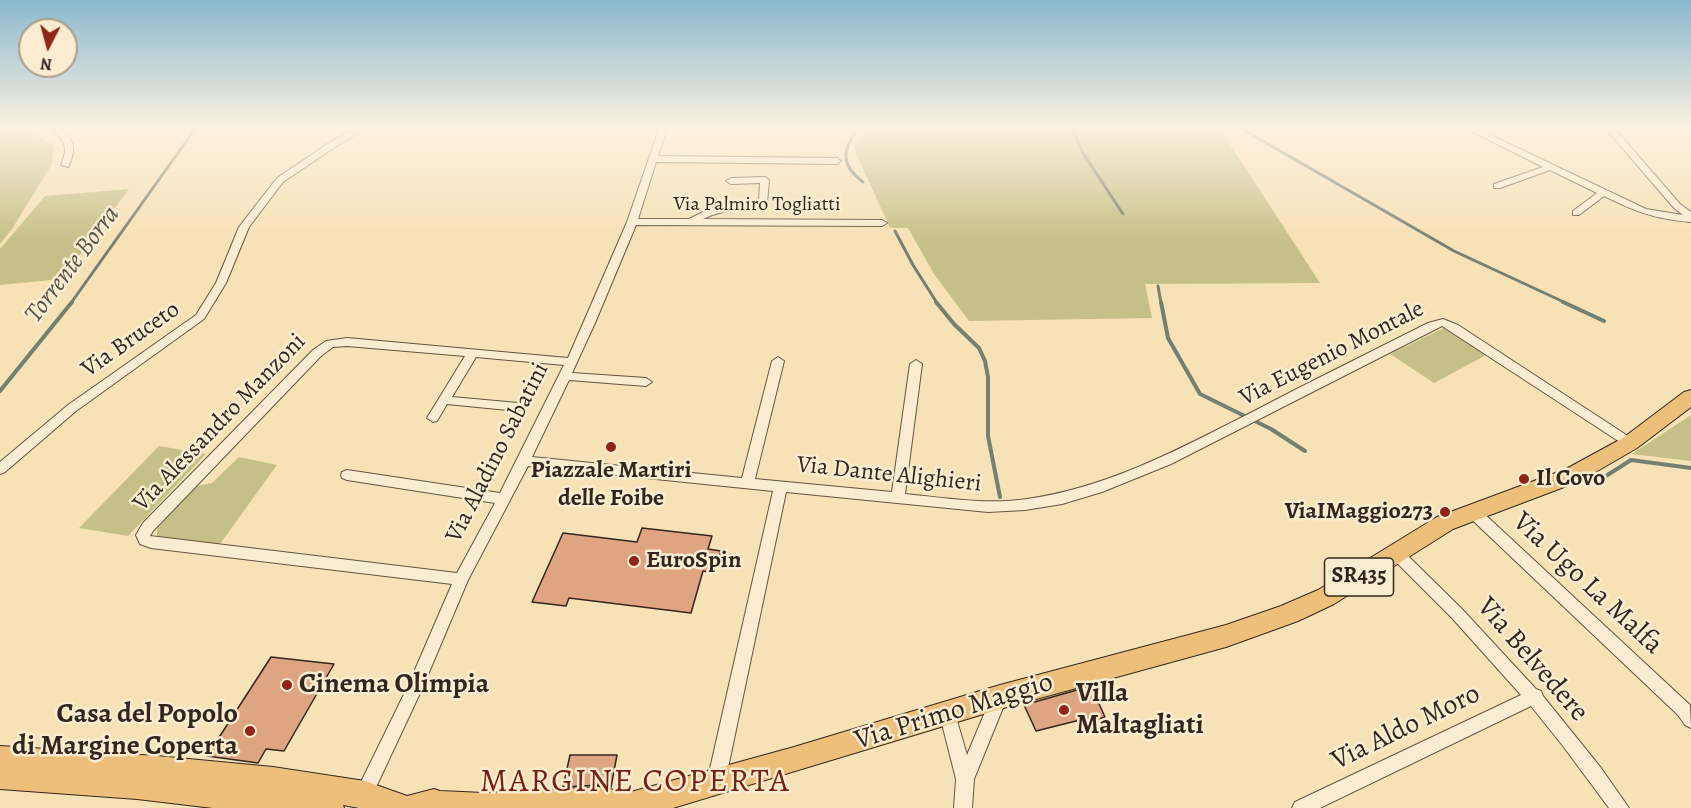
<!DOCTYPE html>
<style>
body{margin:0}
#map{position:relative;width:1691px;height:808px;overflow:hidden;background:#f7e1b6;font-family:Alegreya,serif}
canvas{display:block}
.north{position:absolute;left:18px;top:18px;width:60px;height:60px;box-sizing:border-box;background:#faecd0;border:2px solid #ab9d89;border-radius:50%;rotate:186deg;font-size:16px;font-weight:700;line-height:24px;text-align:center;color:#34261e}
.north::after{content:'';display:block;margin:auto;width:21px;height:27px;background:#8f2418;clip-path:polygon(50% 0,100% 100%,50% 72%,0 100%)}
</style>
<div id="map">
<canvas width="1691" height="808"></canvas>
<div class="north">N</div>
</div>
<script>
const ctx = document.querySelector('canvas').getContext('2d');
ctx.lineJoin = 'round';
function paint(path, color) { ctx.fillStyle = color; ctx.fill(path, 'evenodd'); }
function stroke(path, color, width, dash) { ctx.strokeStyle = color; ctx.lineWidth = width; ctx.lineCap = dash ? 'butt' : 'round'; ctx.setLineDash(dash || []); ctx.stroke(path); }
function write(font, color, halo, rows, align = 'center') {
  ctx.font = font + ' Alegreya,serif'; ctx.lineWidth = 5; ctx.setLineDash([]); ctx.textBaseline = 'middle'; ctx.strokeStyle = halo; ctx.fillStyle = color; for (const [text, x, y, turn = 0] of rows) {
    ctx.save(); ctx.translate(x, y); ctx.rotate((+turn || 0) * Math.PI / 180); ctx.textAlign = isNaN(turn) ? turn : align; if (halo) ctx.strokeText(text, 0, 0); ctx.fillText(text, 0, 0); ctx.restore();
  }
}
const green = new Path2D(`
 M0,129L28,131L54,145L52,164L12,229L0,244Z
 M865,129H1220L1320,283L1145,284L1152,318L969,321L934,274L908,228H890L854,149Z
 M129,189L62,279L0,285V249L45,196Z
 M1444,328L1488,354L1434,383L1390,354Z
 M1691,415V461L1632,454Z
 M159,446L206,454L128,536L79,528Z
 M239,457L277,465L220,544L157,536V529L196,486L212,483Z`);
const streamFar1 = new Path2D(`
 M858,129C842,150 840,165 863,182
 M1072,129L1083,153L1123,214
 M1242,129L1454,251L1566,303
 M895,231L913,265L937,303
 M1158,286L1161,303
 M71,303L195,129`);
const stream = new Path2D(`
 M936,302L954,324L979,348L985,361L988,377V436L1000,497
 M1161,302L1168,338L1200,394L1271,429L1305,451
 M1563,302L1604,321
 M0,391L72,302
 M1606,476L1631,460L1691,468`);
const building = new Path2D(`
 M642,528L712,536L708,549L721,551L715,573L703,571L691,613L569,598L566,606L532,602L563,533L637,542Z
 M271,657L334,664L284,751L266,749L258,763L207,756Z
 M1091,686L1105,717L1094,720L1092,717L1036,731L1024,705Z
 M570,755H617L611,787L601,785L563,787Z`);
const street = new Path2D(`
 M50,129H61C75,139 76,152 68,167L61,165C69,146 65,141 50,129Z
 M354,129H365L338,145L283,182L249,227L226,283L204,319L76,411L5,472L0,474V462L68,405L196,315L216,283L239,227L277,178L332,141Z
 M659,129H667L658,156L837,158L841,161L837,164L656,162L638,219H689L711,208L754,201L759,200L760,183L731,184L726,181L731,178L765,177L769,180L767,203C746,211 724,208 703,219L882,220L887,223L882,226L636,225L595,323L572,373L646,378L652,382L646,386L569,380L532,457L742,478L772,361L778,357L784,361L755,479L892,492L910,364L916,360L922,364L905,494C946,498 987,505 1027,499C1112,487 1187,445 1262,407C1317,378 1373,351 1428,323L1443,319L1458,325L1634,440L1636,443L1634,446H1626L1442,326L1171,464L1102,492L1062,504L1025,510L988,512L786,492L725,782L722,788L716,790L710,788L707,782L773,491L528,466L468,580L422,689L370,800L364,803L358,800L355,794L358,788L408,686L452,584L151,548L140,544L136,535L143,523L313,350L326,341L347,338L568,358L627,222ZM347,346L465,356L427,418L433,422L437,421L447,404L518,411L522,410L524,407L522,404L518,403L452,397L476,357L564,365L500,493L347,470L342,472L341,475L342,478L347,480L495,503L457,573L150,536L153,531L321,356L333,347Z
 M1467,129H1478L1646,209L1683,215L1674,208L1606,129H1615L1680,204L1691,212V222C1654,219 1637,212 1604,196L1579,215H1573V211L1597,193L1550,170L1500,188H1494V184L1543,167Z
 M1473,507L1478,508L1690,705L1691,728L1685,725L1678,715L1468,516L1466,512L1468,508Z
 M1397,548L1402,550L1462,609L1536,689L1541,691L1543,696L1601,768L1629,808H1609L1563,746L1531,706L1320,808H1292L1295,802L1521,695L1452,618L1392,558L1390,554L1392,550Z
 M999,691L1005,693L1007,698L974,779L972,808H954L956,779L939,712L941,707L947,704L953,707L967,755L993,693Z`);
const primary = new Path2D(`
 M1691,390V407L1637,448L1580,481L1453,529L1334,604L1298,621L1226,647L1000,709L673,808H359L343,805L344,808H213L137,799L0,789V746L157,756L273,767L365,781L407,796L434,789L440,791L484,793L601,787L627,793L794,747L1000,685L1226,625L1281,606L1318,590L1437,517L1566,469L1623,438L1684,392Z`);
const markers = [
 [611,447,6,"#8f2418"],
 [1524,479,6,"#8f2418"],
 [1445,512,6,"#8f2418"],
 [634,561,6,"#8f2418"],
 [287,685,6,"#8f2418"],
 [1064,710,6,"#8f2418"],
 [250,731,6,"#8f2418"]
];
const farStreetnames = [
 ["Via Palmiro Togliatti",757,205]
];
const shields = [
 [1359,577,69]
];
const shieldNames = [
 ["SR435",1359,577]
];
const streetNames = [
 ["Via Bruceto",131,340,-35],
 ["Via Eugenio Montale",1332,354,-27],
 ["Via Alessandro Manzoni",220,423,-46],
 ["Via Aladino Sabatini",498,453,-63],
 ["Via Dante Alighieri",889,475,6]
];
const poiNames = [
 ["Piazzale Martiri",611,471,"center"],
 ["delle Foibe",611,499,"center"],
 ["Il Covo",1536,479],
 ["ViaIMaggio273",1433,512,"right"],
 ["EuroSpin",646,561]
];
const waterNames = [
 ["Torrente Borra",73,265,-53]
];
const nearStreetnames = [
 ["Via Ugo La Malfa",1587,584,43],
 ["Via Belvedere",1532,660,49],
 ["Via Primo Maggio",954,712,-17],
 ["Via Aldo Moro",1406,728,-26]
];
const nearPoinames = [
 ["Cinema Olimpia",299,685],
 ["Villa",1076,694],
 ["Maltagliati",1076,726],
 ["Casa del Popolo",238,715,"right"],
 ["di Margine Coperta",238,747,"right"]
];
const nearQuarternames = [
 ["MARGINE COPERTA",635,783]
];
paint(green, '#c5c088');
stroke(streamFar1, '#748171', 3);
stroke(stream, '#748171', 4);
paint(building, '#dea583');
stroke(building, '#34261e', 1.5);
stroke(street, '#655544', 2);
stroke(primary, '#34261e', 2);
paint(street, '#faecd0');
paint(primary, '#ecc07b');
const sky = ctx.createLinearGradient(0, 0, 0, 242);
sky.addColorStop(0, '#8ab8cf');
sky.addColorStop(0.53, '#fbf2de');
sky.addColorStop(1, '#fbf2de00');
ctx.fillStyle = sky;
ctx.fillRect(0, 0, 1691, 242);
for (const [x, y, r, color] of markers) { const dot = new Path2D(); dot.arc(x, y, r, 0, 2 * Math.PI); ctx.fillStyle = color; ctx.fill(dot); stroke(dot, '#faecd0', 2); }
write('20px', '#34261e', '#faecd0', farStreetnames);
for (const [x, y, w] of shields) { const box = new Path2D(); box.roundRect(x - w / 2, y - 19, w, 38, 4.5); ctx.fillStyle = '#faecd0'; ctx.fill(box); stroke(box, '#34261e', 1.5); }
write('bold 22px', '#34261e', null, shieldNames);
write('24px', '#34261e', '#faecd0', streetNames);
write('bold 24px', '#34261e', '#faecd0', poiNames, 'left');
write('italic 26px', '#545448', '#faecd0', waterNames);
write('28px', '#34261e', '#faecd0', nearStreetnames);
write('bold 28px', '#34261e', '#faecd0', nearPoinames, 'left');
ctx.letterSpacing = '1.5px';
write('33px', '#7a1f14', '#faecd0', nearQuarternames);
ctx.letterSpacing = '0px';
</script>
